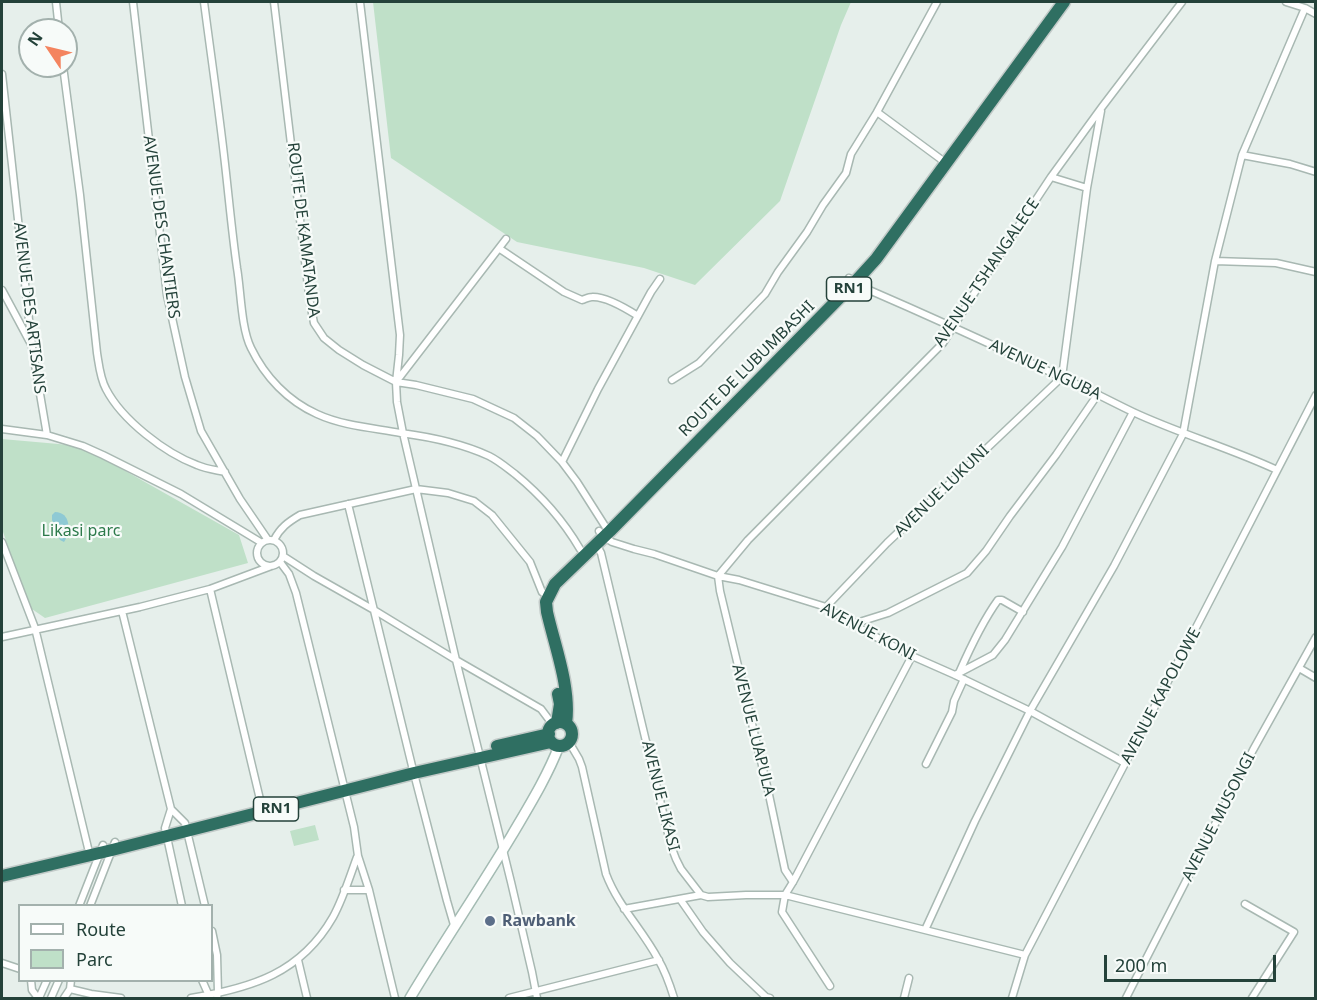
<!DOCTYPE html>
<style>
body{margin:0}
#map{position:relative;width:1317px;height:1000px;overflow:hidden;background:#e6efeb;font-family:"Noto Sans",sans-serif}
canvas{display:block}
.frame{position:absolute;inset:0;border:3px solid #24423a;pointer-events:none}
.legend{position:absolute;left:18px;top:904px;width:195px;height:78px;box-sizing:border-box;background:#f7fbf9;border:2px solid #a3b1ad;margin:0;padding:8px 10px;list-style:none;font-size:18px;color:#24423a}
.legend li{display:flex;align-items:center;gap:12px;height:30px}
.legend b{width:30px;border:2px solid #a3b1ad}
.north{position:absolute;left:18px;top:18px;width:60px;height:60px;box-sizing:border-box;background:#f7fbf9;border:2px solid #a3b1ad;border-radius:50%;rotate:305deg;font-size:16px;font-weight:700;line-height:24px;text-align:center;color:#24423a}
.north::after{content:'';display:block;margin:auto;width:21px;height:27px;background:#f4845f;clip-path:polygon(50% 0,100% 100%,50% 72%,0 100%)}
.scale{position:absolute;left:1104px;top:955px;width:172px;height:27px;box-sizing:border-box;border:3px solid #24423a;border-top:0;padding-left:8px;font-size:18px;line-height:21px;white-space:nowrap;color:#24423a;-webkit-text-stroke:4px #f7fbf9;paint-order:stroke}
</style>
<div id="map">
<canvas width="1317" height="1000"></canvas>
<div class="frame"></div>
<ul class="legend">
<li><b style="height:8px;background:#fff"></b>Route</li>
<li><b style="height:16px;background:#bfe0c8"></b>Parc</li>
</ul>
<div class="north">N</div>
<div class="scale">200 m</div>
</div>
<script>
const ctx = document.querySelector('canvas').getContext('2d');
ctx.lineJoin = 'round';
function paint(path, color) { ctx.fillStyle = color; ctx.fill(path, 'evenodd'); }
function stroke(path, color, width, dash) { ctx.strokeStyle = color; ctx.lineWidth = width; ctx.lineCap = dash ? 'butt' : 'round'; ctx.setLineDash(dash || []); ctx.stroke(path); }
function write(font, color, halo, rows, align = 'center') {
  ctx.font = font + ' "Noto Sans",sans-serif'; ctx.lineWidth = 4.5; ctx.setLineDash([]); ctx.textBaseline = 'middle'; ctx.strokeStyle = halo; ctx.fillStyle = color; for (const [text, x, y, turn = 0] of rows) {
    ctx.save(); ctx.translate(x, y); ctx.rotate((+turn || 0) * Math.PI / 180); ctx.textAlign = isNaN(turn) ? turn : align; if (halo) ctx.strokeText(text, 0, 0); ctx.fillText(text, 0, 0); ctx.restore();
  }
}
const green = new Path2D(`
 M373,2H851L841,25L780,201L695,285L644,268L517,242L391,158Z
 M2,439L81,446L239,535L248,563L45,618L29,607L2,529Z
 M315,825L319,840L294,846L290,831Z`);
const water = new Path2D(`
 M55,512C71,512 71,532 64,542L60,540L52,520V515Z`);
const street = new Path2D(`
 M56,2L59,30
 M133,2L167,295L185,377L201,431L240,499L268,540
 M204,2C211,56 219,110 225,164C229,199 232,233 237,268C241,291 241,328 251,348C265,377 288,401 317,414C343,426 374,428 401,433C431,437 461,443 489,456C499,461 507,468 515,474C542,496 563,520 580,549
 M274,2L310,303L314,323L324,338L339,350L363,365L396,382L416,385L473,399L514,418L537,436L562,462L577,482L605,526L610,531
 M360,2L400,335L399,355L396,382L397,402L403,433L456,660L511,882L532,972L537,998
 M937,2L877,112L946,163
 M1286,2L1305,8L1316,14
 M63,66L80,195L97,353C99,365 100,378 106,389C122,420 165,453 197,465C206,469 216,470 225,472
 M2,74L32,347L47,435
 M1242,155L1290,164L1316,172
 M1051,177L1087,188
 M500,249L564,292L582,300C585,299 589,297 592,297C606,296 627,309 638,316
 M1215,261L1276,263L1316,272
 M849,278L860,286C927,315 993,345 1059,376C1084,387 1108,400 1133,412C1180,434 1230,448 1277,470
 M2,290L31,344
 M672,380L699,363L765,294L778,272L807,232L823,205L846,173L851,154L877,112
 M396,382L506,239
 M2,429L47,435L83,446L103,455L181,494L262,543
 M562,462L598,389L651,292L660,279
 M348,504L412,766L447,901L454,925
 M599,531L604,537L612,542L634,549L654,554L718,576L739,580L826,607L859,628L912,656L955,675L1030,711L1125,763
 M257 553a13 13 0 1 1 26 0a13 13 0 1 1-26 0Z
 M274,540C280,528 288,522 300,515L416,489L448,493L474,501L492,515L530,562L542,592L548,596
 M2,542L35,628L88,848
 M596,544L601,553L671,846L676,859L681,869L701,895L708,897L746,895H785L1025,955
 M283,556L314,576L374,610L456,660L541,709L553,725
 M280,562L289,574L296,593L354,827L358,856L369,890L395,998
 M210,589L263,812
 M826,607L887,543L1062,377L1087,188L1101,111
 M122,611L171,809L165,828L182,906
 M853,624L888,613L967,573L986,551L1010,516L1056,455L1098,394
 M2,637L140,607L210,589L274,565
 M1299,668L1316,678
 M959,673C970,648 982,622 998,600H1002L1023,612
 M955,675L993,655L1005,640L1062,547L1133,412
 M569,742L579,759L582,767L606,874C618,906 642,929 658,959C665,971 670,985 674,998
 M926,764L952,712L954,701L964,679
 M171,809L185,823L205,906
 M793,882L785,870L768,790L720,591L718,576L748,540L943,343L975,292L1051,177L1102,107L1182,2
 M344,890H369
 M680,899L703,932L730,963L766,997L770,998
 M1245,904L1294,932L1252,998
 M79,906L103,845
 M90,906L115,842
 M624,909L701,895
 M925,930L975,821L1030,711L1114,566L1183,434L1215,261L1242,155L1305,8
 M212,931L217,955L218,993L217,998
 M298,960L307,998
 M2,963L20,969
 M31,980L32,990L38,998
 M202,980L210,998
 M830,986C814,961 798,937 782,912L785,895L793,882L912,656
 M70,989L91,994L121,998
 M39,998L47,980
 M51,998L59,980
 M64,998L70,989L71,980
 M191,998C252,988 301,973 333,917C343,899 350,876 357,857
 M509,998L659,960
 M904,998L909,978
 M1012,998L1025,955L1202,616L1316,395
 M1126,998L1253,750L1316,637`);
const secondary = new Path2D(`
 M410,998C443,943 479,890 512,835C529,806 547,777 559,746`);
const highway = new Path2D(`
 M548 734a12 12 0 1 1 24 0a12 12 0 1 1-24 0Z
 M557,723L560,704L558,694
 M566,724C571,688 555,647 547,612L546,602L555,584L610,531L855,282L876,259L1064,2
 M497,746L549,734
 M2,876L112,850L414,773L551,742`);
const markers = [
 [490,921,6,"#5c6f8a"]
];
const shields = [
 [849,289,45],
 [276,809,45]
];
const shieldNames = [
 ["RN1",849,289],
 ["RN1",276,809]
];
const streetNames = [
 ["AVENUE DES CHANTIERS",161,227,82],
 ["ROUTE DE KAMATANDA",303,230,83],
 ["AVENUE TSHANGALECE",987,273,-56],
 ["AVENUE DES ARTISANS",29,308,83],
 ["ROUTE DE LUBUMBASHI",747,369,-45],
 ["AVENUE NGUBA",1045,370,25],
 ["AVENUE LUKUNI",942,491,-44],
 ["AVENUE KONI",868,632,28],
 ["AVENUE KAPOLOWE",1161,696,-62],
 ["AVENUE LUAPULA",753,730,76],
 ["AVENUE LIKASI",660,796,76],
 ["AVENUE MUSONGI",1219,817,-63]
];
const parkNames = [
 ["Likasi parc",81,531]
];
const serviceNames = [
 ["Rawbank",502,921]
];
paint(green, '#bfe0c8');
paint(water, '#8ec9d4');
stroke(street, '#a8b8b2', 9);
stroke(secondary, '#a4bbb3', 12);
stroke(highway, '#c2cac8', 15);
stroke(street, '#fff', 6);
stroke(secondary, '#fff', 9);
stroke(highway, '#2f6f62', 12);
for (const [x, y, r, color] of markers) { const dot = new Path2D(); dot.arc(x, y, r, 0, 2 * Math.PI); ctx.fillStyle = color; ctx.fill(dot); stroke(dot, '#f7fbf9', 2); }
for (const [x, y, w] of shields) { const box = new Path2D(); box.roundRect(x - w / 2, y - 12, w, 24, 4.5); ctx.fillStyle = '#f7fbf9'; ctx.fill(box); stroke(box, '#24423a', 1.5); }
write('bold 15px', '#24423a', null, shieldNames);
write('16px', '#24423a', '#f7fbf9', streetNames);
write('16px', '#2d7a4b', '#f7fbf9', parkNames);
write('bold 16px', '#4e5e75', '#f7fbf9', serviceNames, 'left');
</script>
